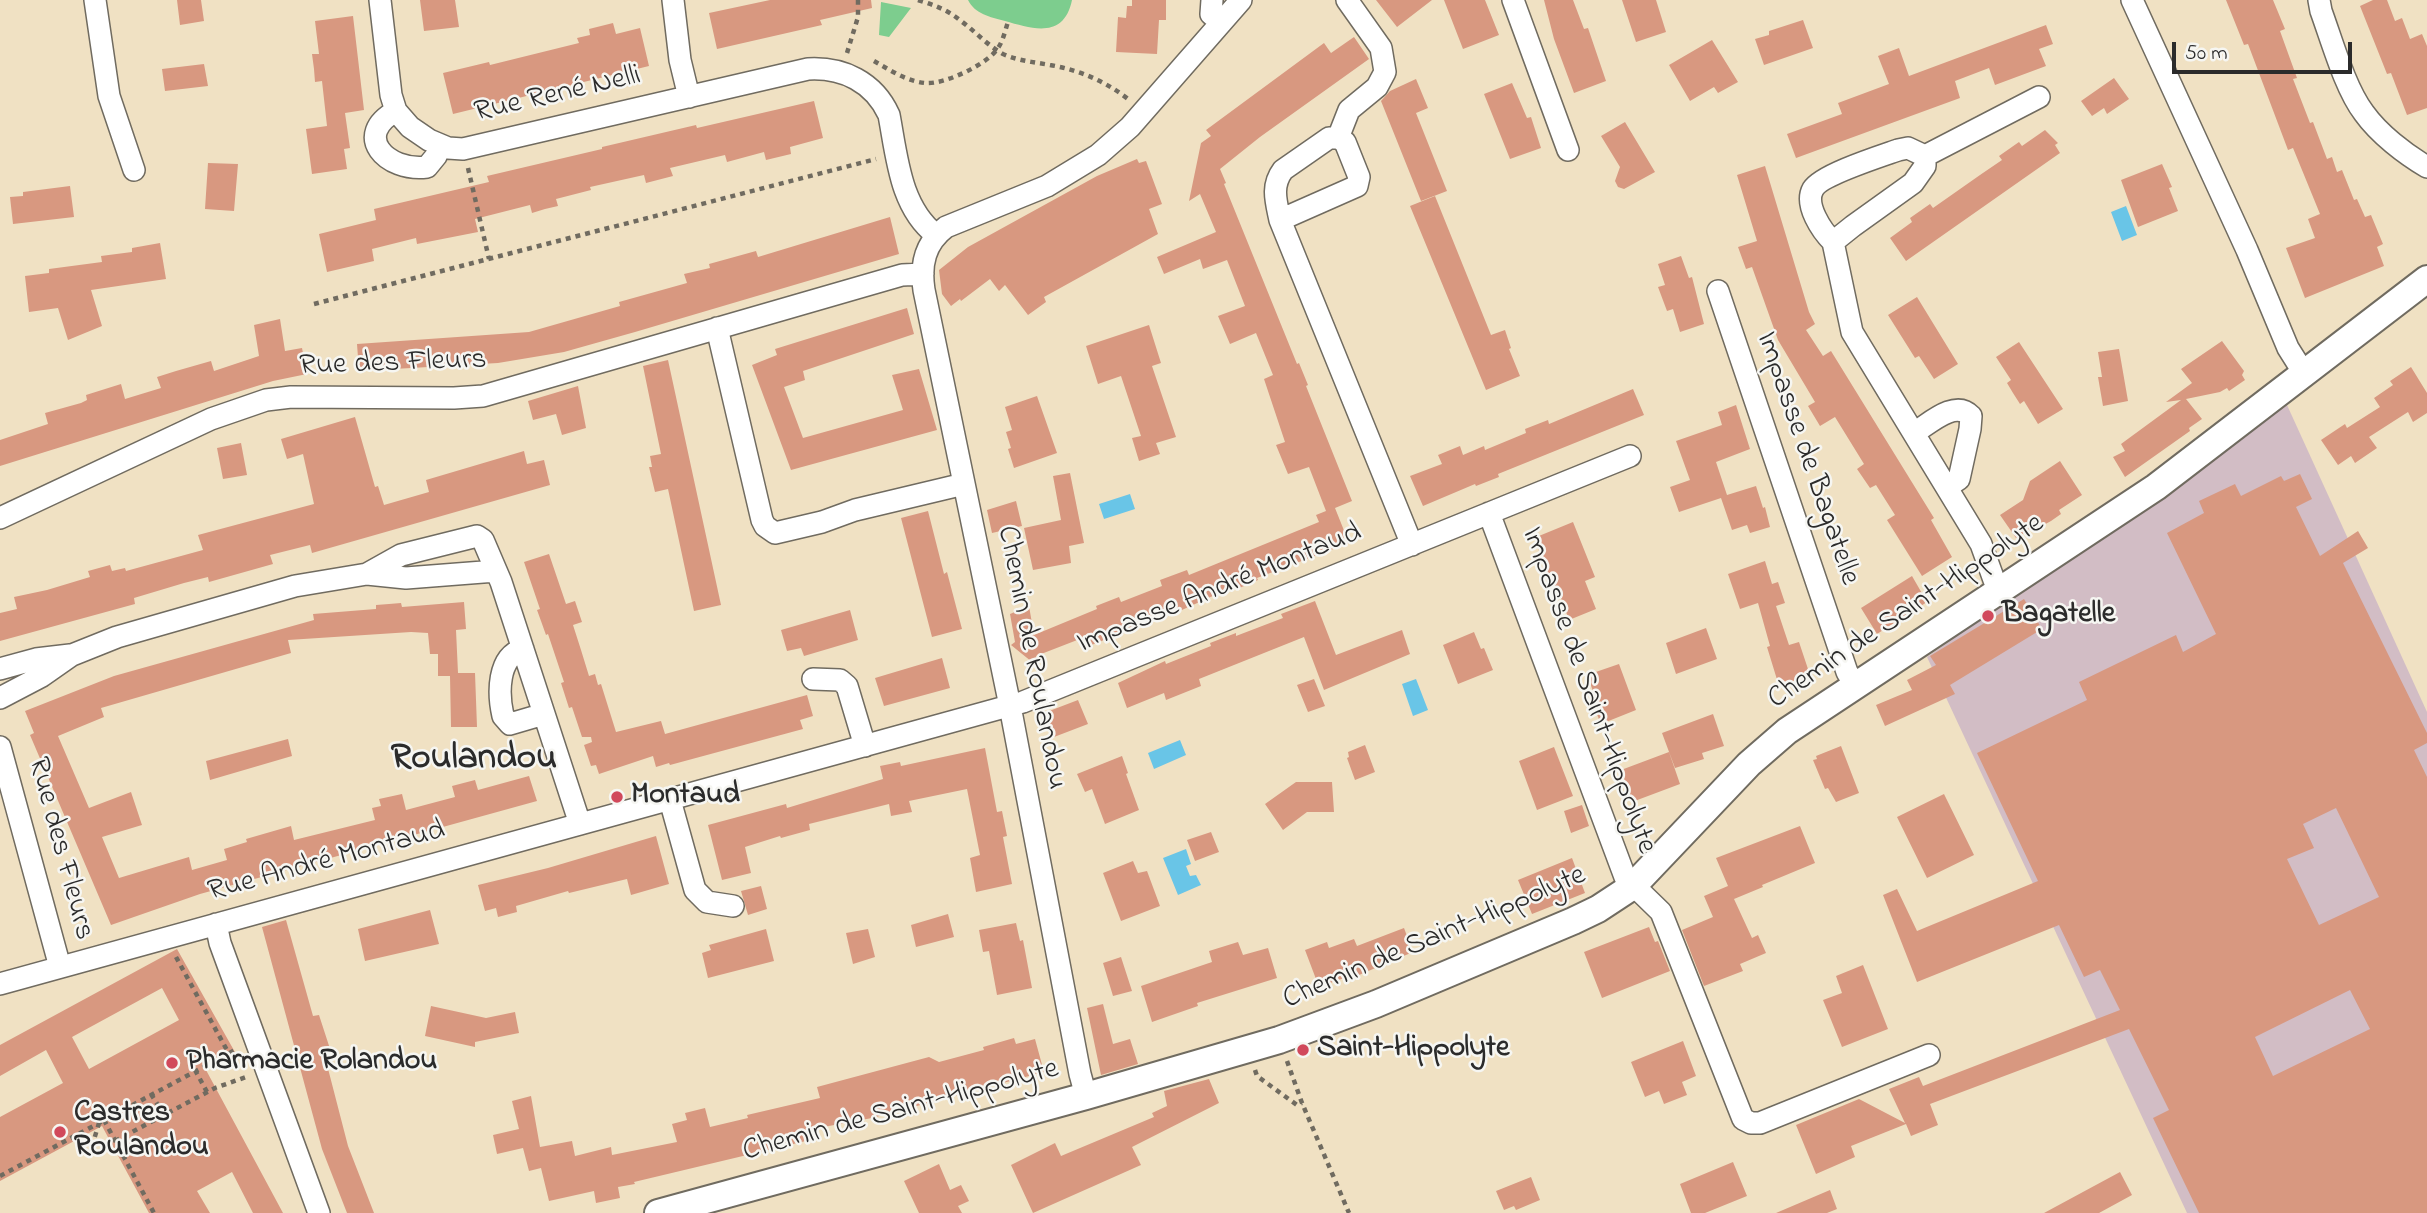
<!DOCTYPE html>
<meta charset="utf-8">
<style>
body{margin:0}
#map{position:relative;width:2427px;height:1213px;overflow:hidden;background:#f0e1c3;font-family:"Indie Flower",sans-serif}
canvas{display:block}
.scale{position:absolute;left:2172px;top:42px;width:180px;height:32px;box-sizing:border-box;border:4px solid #2b2b2b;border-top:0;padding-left:9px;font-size:21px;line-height:24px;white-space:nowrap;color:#2b2b2b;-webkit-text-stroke:5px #f6f6f2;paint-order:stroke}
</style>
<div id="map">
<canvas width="2427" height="1213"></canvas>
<div class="scale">50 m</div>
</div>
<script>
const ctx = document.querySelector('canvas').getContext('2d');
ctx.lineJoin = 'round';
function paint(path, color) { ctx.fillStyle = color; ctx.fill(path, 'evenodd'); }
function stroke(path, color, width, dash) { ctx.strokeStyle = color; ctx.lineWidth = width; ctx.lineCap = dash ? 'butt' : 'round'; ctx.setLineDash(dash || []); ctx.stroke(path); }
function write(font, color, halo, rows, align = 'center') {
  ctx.font = font + ' "Indie Flower",sans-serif'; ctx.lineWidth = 5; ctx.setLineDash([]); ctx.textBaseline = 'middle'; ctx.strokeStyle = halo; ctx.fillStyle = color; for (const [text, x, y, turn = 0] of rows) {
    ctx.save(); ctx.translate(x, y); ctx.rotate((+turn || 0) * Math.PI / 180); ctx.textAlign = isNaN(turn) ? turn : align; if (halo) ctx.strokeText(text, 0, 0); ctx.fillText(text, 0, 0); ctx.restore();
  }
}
const industrial = new Path2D(`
 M2287,405L2427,712V1213H2187L1927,657Z`);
const green = new Path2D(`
 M968,0H1072C1064,39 1033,29 1005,21C990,17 975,14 968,0Z
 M881,2L911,8L889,37L879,35Z`);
const water = new Path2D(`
 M2126,206L2137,235L2122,241L2111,212Z
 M1130,494L1135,509L1104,519L1099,504Z
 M1416,679L1428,710L1413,716L1402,684Z
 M1180,740L1186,755L1154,769L1148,753Z
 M1186,849L1191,864L1186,866L1190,876L1196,875L1201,885L1178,895L1163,858Z`);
const building = new Path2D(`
 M177,0H201L204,21L180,25Z
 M420,0H455L459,27L424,31Z
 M770,0H871L872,8L820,20L822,25L717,49L709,13Z
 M1132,0H1166V20H1159L1157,54L1116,52L1118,17L1126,18L1127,6H1132Z
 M1376,0H1432L1397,27Z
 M1444,0H1485L1499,35L1463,49Z
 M1544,0H1573L1584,29L1588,28L1606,81L1574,93L1554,39Z
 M1622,0H1656L1666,32L1636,42Z
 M2226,0H2273L2285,29L2280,31L2297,78L2293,79L2310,123L2313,122L2327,159L2332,157L2337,172L2342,170L2354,200L2357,199L2365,217L2371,215L2383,244L2377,247L2384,266L2305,298L2286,248L2315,238L2308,219L2320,214L2293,148L2288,150L2248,44L2244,45Z
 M2373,0H2387L2395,21L2402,18L2410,39L2422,34L2427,46V108L2407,115L2391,73L2387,74L2360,6Z
 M353,16L364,110L345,113L350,148L344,149L347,169L312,174L306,129L327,126L322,81L315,82L314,69L312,54H319L315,21Z
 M1803,20L1813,48L1764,65L1755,39L1769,35V31Z
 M613,23L616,34L640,28L649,66L453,114L443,73L489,62L490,65L579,43L577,38L590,35L589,29Z
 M2046,25L2053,44L2039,49L2046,66L1995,85L1989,68L1955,81L1960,98L1796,158L1787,134L1842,114L1838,103L1889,84L1878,56L1899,48L1909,76Z
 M1354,37L1369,59L1260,137L1220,169L1226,183L1224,184L1297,364L1299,363L1308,385L1306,386L1352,501L1335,508L1349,543L1257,578L1258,580L1237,589L1236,586L1215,595L1173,614L1172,612L1152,620L1110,640L1109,638L1089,646L1085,637L1036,656L1037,666L1011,645L1015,642L1010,614L1029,606L1034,635L1097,609L1096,606L1119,597L1121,602L1162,586L1160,580L1187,570L1189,575L1319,522L1316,515L1326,511L1309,467L1288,474L1276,445L1285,442L1264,379L1273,375L1256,333L1230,344L1218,316L1245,306L1227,260L1203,269L1200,259L1164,274L1157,257L1216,232L1200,194L1189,201L1201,143L1211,136L1206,130L1324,43L1331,53Z
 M1712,40L1738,82L1718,93L1714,87L1690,101L1669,65Z
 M204,64L208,86L165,91L162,69Z
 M2114,78L2129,99L2107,114L2104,108L2092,116L2081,101Z
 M1416,79L1428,108L1416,113L1447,191L1421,201L1381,101L1390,91Z
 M1512,83L1527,118L1531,117L1541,148L1510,159L1484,94Z
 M814,101L823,138L790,147L791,154L766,160L764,152L727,162L725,155L670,168L673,176L646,183L644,175L590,187L591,190L556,199L558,206L545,209L532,213L530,205L475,219L478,232L417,244L416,238L372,249L374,261L327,272L319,234L376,220L374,209L489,182L487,176L602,149V147L696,125L697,128Z
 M1625,122L1655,172L1624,189L1618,187L1615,181L1620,167L1601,136Z
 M2045,130L2058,143L2055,145L2060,153L1906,261L1890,238L1912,222L1910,218L1930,204L1933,208L1980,175L2002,160L1999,156L2019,142L2022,146Z
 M1137,159L1139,163L1146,161L1162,204L1149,209L1158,234L1044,297L1046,302L1028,315L1005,285L999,291L990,279L961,301L960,299L951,306L942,294L939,270L968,247L1097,176Z
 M208,163L238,164L234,211L205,209Z
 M2162,164L2172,187L2169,188L2178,211L2138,227L2121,180Z
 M1765,166L1809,312L1815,324L1806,330L1823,356L1831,351L1934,518L1931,520L1952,557L1922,576L1887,520L1895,515L1876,485L1870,488L1857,469L1864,464L1835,417L1820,426L1808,406L1815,402L1778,340L1752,267L1746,269L1738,247L1757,241L1737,175Z
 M70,186L74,217L13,224L10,197L23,196V192Z
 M1435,196L1491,335L1505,330L1511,348L1509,349L1520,376L1486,390L1410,206Z
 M890,217L899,254L635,332L564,352L498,363L359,371L357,344L529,332L620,306L619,302L687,283L684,274L710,268L709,264L756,251L758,257Z
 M160,243L166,279L91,290L102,326L68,340L58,308L29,312L25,276L49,273V269L102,262L101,256L132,252V248Z
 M1681,256L1689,278L1692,277L1704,324L1680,332L1673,309L1667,311L1658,287L1665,285L1658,264Z
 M1917,297L1958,364L1934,379L1919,356L1915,358L1888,315Z
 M907,308L914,334L803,371L805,380L784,387L803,438L903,410L892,375L919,369L937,430L791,470L752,365L777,355L775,349Z
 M280,319L285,351L302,348L307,374L273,381L0,466V440L48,424L45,413L81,403L87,400L86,395L121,384L125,399L161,388L157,377L176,371L211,361L214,371L259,356L254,325Z
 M1149,325L1161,363L1152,366L1176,437L1156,443L1160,454L1139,461L1132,438L1141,436L1121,376L1098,384L1086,346Z
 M2222,341L2244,371L2242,375L2245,380L2229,391L2227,388L2220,392L2186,399L2202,419L2189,428L2190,431L2125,477L2113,457L2125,451L2121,444L2181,400L2166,402L2192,383L2181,369Z
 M2019,342L2063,409L2038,424L2024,401L2020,404L2013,393L2007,383L2011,380L1996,357Z
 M2119,349L2128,401L2103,406L2098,377H2102L2098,352Z
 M668,360L721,605L694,611L668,489L655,492L649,467H652L650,456L661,454L643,366Z
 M2411,367L2427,393V413L2413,422L2408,412L2369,437L2377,448L2355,463L2351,456L2338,465L2321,440L2345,424L2347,428L2380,407L2374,398L2393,385L2390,381Z
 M578,386L586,428L562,435L556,414L533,420L528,401Z
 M1633,389L1644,415L1498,474L1499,477L1476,486L1475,484L1423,506L1410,476L1442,464L1438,455L1460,446L1463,455L1484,446L1485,450L1526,433L1525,429L1548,420L1549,424Z
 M1037,396L1057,453L1014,468L1008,449L1011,448L1006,432L1012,430L1005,407Z
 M1736,405L1750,449L1716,462L1727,495L1756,486L1763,508L1765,507L1770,527L1750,533L1747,525L1732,530L1721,498L1679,512L1670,487L1690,480L1676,441L1722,425L1718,412Z
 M355,417L375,487L378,486L384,505L429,492L426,480L524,451L527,464L544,460L550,485L312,553L310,545L270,555L273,564L209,582L208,577L184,583L134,598L135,604L0,641V613L17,609L14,597L47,590L90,577L88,571L110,565L112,571L125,568L126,571L203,550L198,535L314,504L303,454L287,459L281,439Z
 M241,443L247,475L223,479L217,448Z
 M2060,461L2082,495L2059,510L2061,514L2051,521L2040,527L2039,524L2016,538L2000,515L2023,500L2030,481Z
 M1070,473L1084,543L1069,546L1071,563L1033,570L1024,528L1061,520L1053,476Z
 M2300,474L2312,499L2296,507L2320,556L2358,531L2368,548L2343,563L2427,733V743L2414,750L2427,777V1213H2199L2153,1118L2169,1110L2129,1029L1930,1104L1938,1125L1911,1136L1906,1124L1851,1146L1855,1157L1816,1174L1796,1125L1859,1099L1905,1123L1889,1089L1919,1077L1923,1086L2120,1010L2100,970L2084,977L2059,925L1917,982L1883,895L1897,889L1917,931L2038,881L1977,753L2087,700L2079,682L2176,635L2183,652L2216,634L2167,533L2204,513L2199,501L2235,484L2241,496L2281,476L2284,481ZM2336,808L2379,897L2319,925L2287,859L2314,848L2303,824ZM2350,990L2370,1029L2273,1076L2255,1037Z
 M1016,501L1022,526L992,533L987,510Z
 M928,511L944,574L947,572L962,629L932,637L901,518Z
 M1573,522L1595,577L1585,581L1596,609L1569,620L1558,590L1555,591L1534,538Z
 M549,554L566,604L575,601L582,622L573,625L581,650L589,676L595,674L598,685L601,684L616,732L661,721L665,734L807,695L813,716L800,720L803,729L670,765L669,763L656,767L653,756L599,774L596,765L591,766L584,745L592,742L591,737H582L572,707L569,708L561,683L564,682L548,634L546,635L541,621L537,610L540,609L524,562Z
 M1765,561L1772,584L1778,582L1785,603L1776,606L1789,645L1799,642L1810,675L1779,686L1767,647L1770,646L1758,603L1740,609L1728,574Z
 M1912,576L1927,602L1877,634L1861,608Z
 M2024,599L2042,629L1950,685L1955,694L1885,726L1876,705L1912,690L1907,680L1936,665L1930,656Z
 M1315,601L1336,655L1402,630L1410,654L1324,690L1304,637L1199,679L1201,686L1166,700L1164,693L1127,708L1118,683L1165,661L1166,664L1211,646L1210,643L1236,633V636L1283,618L1281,614Z
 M464,602L466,629L456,630L458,673H475L477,727H451L450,676H438V654H430L428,633L411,632L288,640L291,653L101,708L104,717L58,736L89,808L131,792L142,825L102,837L119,878L189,857L192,870L227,860L224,849L247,842L246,839L291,826L294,840L375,820L372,808L381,806L379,799L402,794L406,810L455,797L452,786L475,780L478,790L529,776L537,801L200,894L111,925L30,735L34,733L25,711L114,676L314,620L313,614L376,609V605L389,604L401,603L402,607Z
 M850,610L858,640L804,656L801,648L787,651L781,630Z
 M1706,628L1717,659L1676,674L1666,643Z
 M1474,632L1481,649L1484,648L1493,670L1458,684L1443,645Z
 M942,658L950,688L884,706L875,678Z
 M1619,664L1636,710L1601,724L1588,693L1593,691L1587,675Z
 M1314,679L1325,706L1308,712L1297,685Z
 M1078,700L1088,724L1054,737L1044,713Z
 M1713,714L1724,746L1702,753L1704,759L1675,768L1662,733Z
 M288,739L292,756L210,780L206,761Z
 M1365,745L1375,772L1355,780L1347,758L1349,757L1348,752Z
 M1841,746L1859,793L1836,802L1828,788L1825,789L1813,760L1817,759L1816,756Z
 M1554,747L1573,796L1537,810L1519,761Z
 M985,748L997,812L1002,811L1007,836L1003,837L1012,884L976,892L970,858L980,855L967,789L909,801L912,812L891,816L889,804L809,824L810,830L781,838L780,836L745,847L751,873L722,880L708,825L786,804L787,808L883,779L880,766L900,762L901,766Z
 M1669,752L1680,784L1632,802L1621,770Z
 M1122,756L1128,773L1126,774L1139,810L1105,824L1092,789L1085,792L1077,774Z
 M1296,782H1332L1334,812H1307L1283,830L1265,804Z
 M1944,794L1974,855L1927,878L1897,817Z
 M1582,805L1589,826L1571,833L1564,811Z
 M1800,826L1815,863L1762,885L1763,887L1734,899L1752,938L1758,935L1766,953L1740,964L1743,971L1704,986L1682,930L1713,917L1704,896L1728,886L1716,858Z
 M1211,832L1219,852L1195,861L1187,840Z
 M656,836L669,884L631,895L627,879L569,893L568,891L516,906L517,912L498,917L496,908L485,911L478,885L548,868Z
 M1572,858L1585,893L1532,914L1518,880Z
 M1133,861L1138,873L1147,871L1160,906L1121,921L1103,873Z
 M761,886L767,909L748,915L741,891Z
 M430,910L439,944L365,961L358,929Z
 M948,914L954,937L916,947L911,925Z
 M286,920L313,1016L319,1015L332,1055L325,1057L348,1146L374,1213H347L322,1149L262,927Z
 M1016,923L1020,941L1023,940L1032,988L997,995L989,951L983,952L979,930Z
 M1649,927L1655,942L1658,941L1670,971L1602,998L1584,952Z
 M1404,928L1413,952L1345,981L1344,978L1319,987L1305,950L1327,942L1329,948L1354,939L1357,946Z
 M766,929L774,961L708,978L702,953L711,950L709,945Z
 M868,929L875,957L853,964L846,933Z
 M1238,942L1243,955L1268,948L1277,978L1197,1003L1198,1006L1152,1022L1141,986L1212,962L1209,951Z
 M177,949L236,1054L206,1070L283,1213H253L232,1172L197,1191L210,1213H149L102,1126L0,1181V1117L63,1083L46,1050L0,1076V1045ZM162,988L179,1020L89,1069L72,1037Z
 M1121,957L1132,991L1113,996L1103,963Z
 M1863,965L1888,1029L1842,1047L1823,1000L1842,993L1836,976Z
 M1103,1004L1113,1044L1130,1039L1138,1064L1101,1075L1087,1008Z
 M431,1006L486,1018L515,1012L519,1033L475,1042V1047L425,1036Z
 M1014,1038L1016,1044L1035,1039L1044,1072L872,1118L818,1128L814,1137L810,1140L634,1182L635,1184L618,1187L620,1198L596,1203L594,1191L549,1201L541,1168L529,1171L523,1148L497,1154L493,1135L519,1129L512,1101L531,1096L540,1147L572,1141L575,1156L611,1147L612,1155L677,1142L672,1124L687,1120L685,1113L705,1108L710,1127L748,1118L747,1115L820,1098L817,1087L929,1057L939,1062L984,1050L983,1047Z
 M1683,1041L1696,1076L1682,1082L1687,1095L1664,1104L1659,1091L1645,1097L1631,1062Z
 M1209,1079L1219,1103L1132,1147L1141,1165L1033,1213L1011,1165L1055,1143L1061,1156L1154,1117L1152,1113L1167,1106L1164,1091Z
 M1733,1162L1747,1196L1705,1213H1691L1680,1184Z
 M939,1164L950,1190L961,1185L969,1201L958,1206L962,1213H919L904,1181Z
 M2120,1172L2132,1195L2099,1213H2044Z
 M1531,1177L1540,1200L1516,1210L1514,1206L1504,1210L1496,1191Z
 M1830,1190L1837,1209L1827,1213H1776Z`);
const path = new Path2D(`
 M918,0C934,5 948,10 961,21C976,32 987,45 1003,54C1019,61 1034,62 1050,65C1079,70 1105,81 1128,99
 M847,53L858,17V0
 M874,61C890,70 906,81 925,83C944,85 988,64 998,48C1003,41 1005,31 1008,22
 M468,168L489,259
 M314,304L876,159
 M176,957L228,1052
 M1287,1061L1302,1103L1349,1213
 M195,1070L207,1092
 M1255,1070L1257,1076L1297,1105L1302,1103
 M151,1094L164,1115
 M104,1120L154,1213
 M115,1141L215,1088L246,1077
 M89,1156L99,1123
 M0,1176L237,1049`);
const minor = new Path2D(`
 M95,0L109,96L134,170
 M380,0L391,95L396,111L410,127L429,140L448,148L463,149L808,69C843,67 874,82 889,115C897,157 900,207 936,235
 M673,0L680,60L689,97
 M1212,0L1211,14L1221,23
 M1513,0L1568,150
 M2132,0L2247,250L2288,348L2305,375
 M2319,0L2321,11C2332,41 2345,88 2364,113C2379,134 2405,154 2427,167
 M396,111C352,135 386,172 427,167L436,156L440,146
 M1338,138L1349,110L1377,87L1385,72L1381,48L1347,0
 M1925,156L2039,97
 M1280,220C1276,201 1271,186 1283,170L1329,138H1338L1345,142L1359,177L1357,186L1280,220L1412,545
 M1833,242C1822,231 1804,205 1813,189C1821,175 1881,156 1898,150L1908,148L1925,156V166L1913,183L1853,226L1833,242L1852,332L1981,544L1994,580L2001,590
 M1718,291L1847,672L1855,685
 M717,328L762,520L765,526L775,533L822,522L855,510L964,484
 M1914,433C1929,424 1955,399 1971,416L1970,429L1959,479L1947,487
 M1489,513L1625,877L1661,912L1743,1119L1751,1123H1760L1929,1055
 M0,518L211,419L266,400L291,397L454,398L483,396L902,275L923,274
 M367,574L406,578L496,571
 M523,649C497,657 498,694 503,716L510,724L544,714
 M0,669L36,659L70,655
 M813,679L840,680L847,686L865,746
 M0,698L42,676L72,655L117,637L295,586L367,574L401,555L477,536L483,540L501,582L580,824
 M0,747L60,967
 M670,800L695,890L707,902L733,906
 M216,924L220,943L319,1213
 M0,984L1023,702L1630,456
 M1086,1096L1080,1074L1010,706L924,290C920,264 925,243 946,227L1047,186L1098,155L1130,127L1241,0`);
const tertiary = new Path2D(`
 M658,1213L1086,1096L1279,1040L1376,1004L1573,921L1598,909L1633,886L1749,764L1787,731L2156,487L2427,279`);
const markers = [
 [1988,616,7,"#d1495b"],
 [617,797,7,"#d1495b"],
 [1303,1050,7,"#d1495b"],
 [172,1063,7,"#d1495b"],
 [60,1132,7,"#d1495b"]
];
const streetNames = [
 ["Rue René Nelli",558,96,-13],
 ["Rue des Fleurs",393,365,-2],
 ["Impasse de Bagatelle",1806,459,71],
 ["Impasse André Montaud",1220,590,-22],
 ["Chemin de Saint-Hippolyte",1907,613,-34],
 ["Chemin de Roulandou",1030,658,79],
 ["Impasse de Saint-Hippolyte",1587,691,70],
 ["Rue des Fleurs",59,849,75],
 ["Rue André Montaud",327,863,-15],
 ["Chemin de Saint-Hippolyte",1435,939,-23],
 ["Chemin de Saint-Hippolyte",901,1112,-15]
];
const poiNames = [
 ["Bagatelle",2002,616],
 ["Montaud",631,797],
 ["Saint-Hippolyte",1317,1050],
 ["Pharmacie Rolandou",186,1063],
 ["Castres",74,1115],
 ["Roulandou",74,1149]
];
const districtNames = [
 ["Roulandou",474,761]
];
paint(industrial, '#d2bdc5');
paint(green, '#7dcd8e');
paint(water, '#69c5e7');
paint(building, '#d89880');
stroke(minor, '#706b60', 24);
stroke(tertiary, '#706b60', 30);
stroke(path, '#706b60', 4.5, [5, 5]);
stroke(minor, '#fff', 21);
stroke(tertiary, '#fff', 26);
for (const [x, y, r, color] of markers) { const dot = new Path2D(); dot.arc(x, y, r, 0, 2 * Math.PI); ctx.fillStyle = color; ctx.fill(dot); stroke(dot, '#f6f6f2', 2.5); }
write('30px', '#2b2b2b', '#f6f6f2', streetNames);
write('bold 30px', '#2b2b2b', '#f6f6f2', poiNames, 'left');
write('bold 37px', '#2b2b2b', '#f6f6f2', districtNames);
</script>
